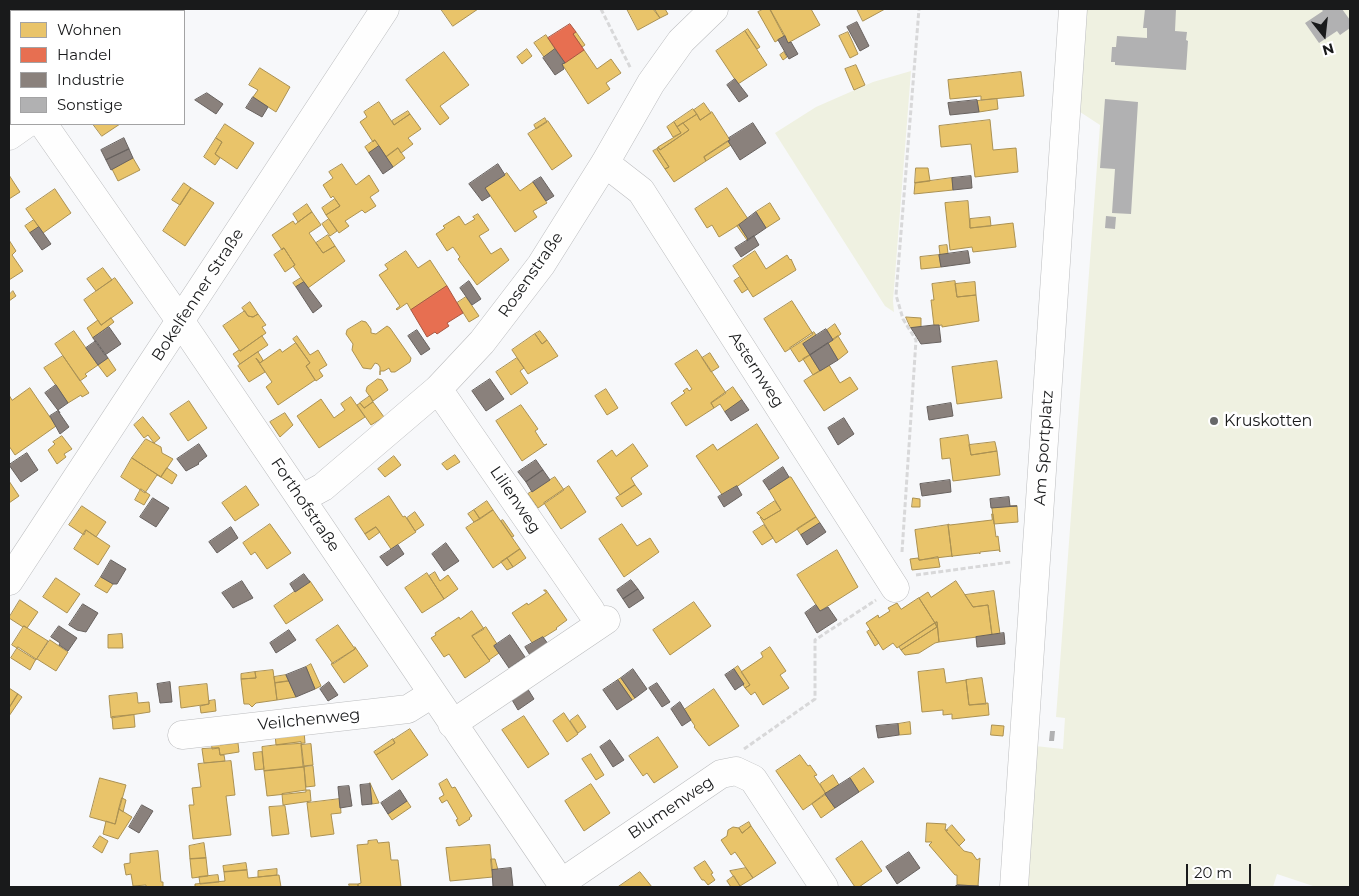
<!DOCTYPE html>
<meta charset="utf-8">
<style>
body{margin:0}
#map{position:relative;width:1359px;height:896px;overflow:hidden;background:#f7f8fa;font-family:Montserrat,sans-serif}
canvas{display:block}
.frame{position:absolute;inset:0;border:10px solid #191a1b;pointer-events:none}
.legend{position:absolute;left:10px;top:10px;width:175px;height:115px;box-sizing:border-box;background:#fff;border:1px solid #a3a3a4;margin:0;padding:6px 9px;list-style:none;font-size:15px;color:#191a1b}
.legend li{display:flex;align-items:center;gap:10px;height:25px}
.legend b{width:25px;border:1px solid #a3a3a4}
.north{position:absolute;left:1299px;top:10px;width:50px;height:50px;-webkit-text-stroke:4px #fff;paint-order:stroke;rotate:164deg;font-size:14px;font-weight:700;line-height:20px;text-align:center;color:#191a1b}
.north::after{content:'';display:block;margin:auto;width:18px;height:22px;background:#191a1b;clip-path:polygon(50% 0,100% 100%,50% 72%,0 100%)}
.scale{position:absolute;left:1186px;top:864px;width:65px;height:22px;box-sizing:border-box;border:2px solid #191a1b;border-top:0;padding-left:6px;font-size:15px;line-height:18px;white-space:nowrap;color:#191a1b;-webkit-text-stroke:4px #fff;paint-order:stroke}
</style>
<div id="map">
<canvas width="1359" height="896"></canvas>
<div class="frame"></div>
<ul class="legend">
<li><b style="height:14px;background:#e9c46a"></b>Wohnen</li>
<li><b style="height:14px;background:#e76f51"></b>Handel</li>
<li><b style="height:14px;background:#8a817c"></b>Industrie</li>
<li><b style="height:14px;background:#b1b1b2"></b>Sonstige</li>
</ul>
<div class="north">N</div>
<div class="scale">20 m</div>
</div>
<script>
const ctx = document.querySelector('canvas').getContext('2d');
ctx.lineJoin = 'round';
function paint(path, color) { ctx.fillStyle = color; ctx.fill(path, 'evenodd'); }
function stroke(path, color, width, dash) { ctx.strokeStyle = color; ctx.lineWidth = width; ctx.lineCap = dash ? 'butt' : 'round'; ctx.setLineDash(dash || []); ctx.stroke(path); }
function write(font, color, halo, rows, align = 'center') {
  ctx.font = font + ' Montserrat,sans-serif'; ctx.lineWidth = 5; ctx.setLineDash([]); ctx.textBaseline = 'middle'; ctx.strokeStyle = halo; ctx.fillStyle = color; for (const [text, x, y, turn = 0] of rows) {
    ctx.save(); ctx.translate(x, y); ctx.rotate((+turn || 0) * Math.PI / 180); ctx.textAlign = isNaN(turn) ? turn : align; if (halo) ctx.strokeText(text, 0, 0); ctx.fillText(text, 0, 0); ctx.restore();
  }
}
const green = new Path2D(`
 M1086,9H1350V887H1316L1277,874L1273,887H1027L1035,746L1063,749L1065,718L1056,717L1100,125L1077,110Z
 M911,71L893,301L894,312L885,306L775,133L816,107L873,82Z`);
const homes = new Path2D(`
 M9,9H22L17,11H11V14Z
 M116,9H151L153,11H117Z
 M441,9H478L453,26Z
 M627,9H653L660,18L638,30Z
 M657,9H665L668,14L660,18L655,10Z
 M764,9H770L785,36L775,42L758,12Z
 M770,9H811L820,25L788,43Z
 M857,9H885L863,21Z
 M748,29L760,47L757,49L745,31Z
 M745,31L767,65L738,84L716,51Z
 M576,32L585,45L582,47L573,34Z
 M848,32L858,54L850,58L839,36Z
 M546,35L555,49L544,57L534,43Z
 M527,49L532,56L522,64L517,57Z
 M584,50L597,69L611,59L621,73L606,83L610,89L588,104L562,64Z
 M444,52L469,85L440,106L449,118L440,125L406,80Z
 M784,52L787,57L783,60L780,55Z
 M856,65L865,85L854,90L845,69Z
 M260,68L290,87L276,112L253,97L258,90L249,85Z
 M1021,72L1024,96L981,100V96L950,99L948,80Z
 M997,99L998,109L979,112L977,101Z
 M379,102L394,125L410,114L421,129L408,138L413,144L401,153L398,148L386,157L375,140L373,142L360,122L367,117L364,112Z
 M704,103L711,113L700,120L694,110Z
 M693,109L697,114L677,127L674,122Z
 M408,111L410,114L394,125L392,121Z
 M712,112L730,140L704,157L706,161L674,182L665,169L669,167L657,149L658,147L660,150L689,130L683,123L697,114L700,120Z
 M545,118L547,122L536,129L534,125Z
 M990,120L993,150L1016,148L1018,172L975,177L971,144L941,147L939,126Z
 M548,121L572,156L552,170L528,134Z
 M674,122L681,133L673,137L667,127Z
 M683,123L689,130L660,150L658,147L681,133L677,127Z
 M93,124H120L102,136Z
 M225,124L254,143L237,169L215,154L222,142L216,138Z
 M216,138L222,142L215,154L220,158L215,165L204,157Z
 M375,140L379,146L369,153L365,147Z
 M728,141L731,145L706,161L704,157Z
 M398,148L405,158L393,167L386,157Z
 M657,149L669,167L665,169L653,151Z
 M133,158L140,170L118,181L112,169Z
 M342,164L356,185L369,175L379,191L370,197L376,206L365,213L362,210L345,221L349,226L339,233L326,215L340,206L333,196L331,198L323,185L333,178L329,172Z
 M916,168H928L930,181L915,183Z
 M507,173L520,191L533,182L547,203L533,211L537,217L515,232L485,188Z
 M9,175L20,192L9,199Z
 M952,178L953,190L914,194L915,183Z
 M184,183L191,188L180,205L172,200Z
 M191,188L214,203L185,246L163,231Z
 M727,188L748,219L719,237L712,225L707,228L695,209Z
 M55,189L71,213L43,233L26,209Z
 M335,199L340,206L326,215L322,208Z
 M968,201L970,228L1013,223L1016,247L973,252L972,247L950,250L945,203Z
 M770,203L780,219L766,228L756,212Z
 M307,204L312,212L298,222L293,214Z
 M312,212L321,225L309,233L323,253L335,246L345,261L308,288L293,266L295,265L284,248L282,250L272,235L293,221L295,224Z
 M478,214L489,230L479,236L491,254L501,248L509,260L477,285L458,259L460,257L453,247L447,251L436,234L445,228L443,226L459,216L465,225L475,219L473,217Z
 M990,217L991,226L970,228V219Z
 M329,219L337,231L330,236L322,224Z
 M34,220L39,227L30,233L25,226Z
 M739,225L748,239L747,240L737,226Z
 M328,235L335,246L323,253L316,243Z
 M9,240L16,251L12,255L23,271L9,280Z
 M947,245L948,254L940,255L939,246Z
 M284,248L295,265L285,272L274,255Z
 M406,251L418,268L430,260L447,286L411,310L407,303L397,310L396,309L400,306L379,275L388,269L385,265Z
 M755,251L766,269L787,255L790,260L791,259L796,270L753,297L733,266Z
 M939,255L941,267L921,269L920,257Z
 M103,268L112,280L96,291L87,279Z
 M740,277L748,289L742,293L734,281Z
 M115,278L133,303L101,325L84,300Z
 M301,278L304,282L296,287L293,283Z
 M955,281L957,297L976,295L979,321L942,327V325L934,326L931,300H934L932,284Z
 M975,282L976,295L957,297L955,284Z
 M13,291L16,296L9,301V295Z
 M466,297L479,316L469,322L457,303Z
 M792,301L813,334L785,352L764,319Z
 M250,302L258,314L253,317L248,316L242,308Z
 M245,311L248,316L253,317L258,314L266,325L262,327L266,333L240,351L223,326Z
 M906,317L921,318V327L911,328Z
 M111,318L114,322L93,338L87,328L98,320L101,325Z
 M362,321L366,322L371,329V333L376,334L387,326L390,328L411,358L410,362L395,372H391L389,368L384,371H380V375V367L378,364L375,363L371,369L363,368L352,350L353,344L346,334L347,330Z
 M835,324L841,334L833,340L827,330Z
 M74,331L98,365L85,374L87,376L80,381L55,344Z
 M540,331L547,340L542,344L535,334Z
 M814,332L816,335L803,344L810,355L799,362L790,348Z
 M535,334L542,344L547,340L558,356L528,374L512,350Z
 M262,336L268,345L240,364L233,354L239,350L240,351Z
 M297,336L310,355L318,350L327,365L319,370L323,376L316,381L306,366L310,363L293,339Z
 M838,336L848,352L838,360L828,343Z
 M296,343L310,363L306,366L315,380L278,405L266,387L272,382L256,358L260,363L280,349L282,352Z
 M697,350L726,393L711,403L714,408L686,426L671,403L685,393L683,391L687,388L689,391L692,389L675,364Z
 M258,352L263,360L260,363L256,358L265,372L249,382L238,366Z
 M710,353L719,367L711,372L702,358Z
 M810,355L820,371L813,375L803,359Z
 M63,356L89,393L82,397L81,395L68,403L44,368Z
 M108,358L116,370L107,377L98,365Z
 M517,358L524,368L520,371L528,383L511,395L496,372Z
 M997,361L1002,398L957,404L952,367Z
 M829,365L840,383L850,377L858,389L824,411L804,381Z
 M378,379L382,380L388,390L373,401L366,391L367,387Z
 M733,387L742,400L725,412L720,404L714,408L711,403Z
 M30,388L56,426L15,455L9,446V395L12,400Z
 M606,389L618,408L607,415L595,396Z
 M370,396L373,402L364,408L360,403Z
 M351,397L365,417L319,448L297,416L321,399L334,418L345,410L341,404Z
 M189,401L207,428L188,441L170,414Z
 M373,402L384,417L371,425L357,405L360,403L364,408Z
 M521,405L538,429L535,431L544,445L547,444L522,461L496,421Z
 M285,413L293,425L280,437L270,422Z
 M143,417L160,438L154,443L148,435L144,438L134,425Z
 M757,424L779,458L723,496L696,456L713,444L717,450Z
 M968,435L971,455L997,451L1000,475L953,481L950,458L942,459L940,439Z
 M62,436L72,449L64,454L66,457L57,464L48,450L55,444L53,442Z
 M146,439L161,447L162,453L173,459L161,477L132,458Z
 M995,442L997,451L971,455L969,445Z
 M633,444L648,466L631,478L635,485L620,495L597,461L612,450L616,456Z
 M455,455L460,462L447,470L442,464Z
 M394,456L401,465L385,477L378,469Z
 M132,458L161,477L157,475L145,493L121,477Z
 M167,468L177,475L172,484L161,477Z
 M555,477L564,490L538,508L528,494Z
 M789,477H791L816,517L776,543L760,517H761L764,520L781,510L769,490Z
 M9,481L19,496L9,503Z
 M635,485L642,494L622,507L616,498Z
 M246,486L259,505L235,521L222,503Z
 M569,486L586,512L561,529L544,503Z
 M141,489L150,495L144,505L135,500Z
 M389,496L403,517L405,516L416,532L391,549L376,527L365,534L355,519Z
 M913,498L920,499V507H912Z
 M487,501L493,510L480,519L474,510Z
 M775,501L781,510L764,520L757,513Z
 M82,506L106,522L96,537L86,530L84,535L69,525Z
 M1017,506L1018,522L994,524L992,508Z
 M474,510L480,519L474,522L468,514Z
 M493,510L520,549L493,568L466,528Z
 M415,512L424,525L415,531L407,518Z
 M992,514H993L996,537L998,536L1000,552L999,550L980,552V554L979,553L953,556L952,557L948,524L950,525L992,520Z
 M816,517L820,523L801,535L797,529Z
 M503,520L514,536L512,537L501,521Z
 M270,524L291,553L267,569L255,552L251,555L243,543Z
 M622,524L637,546L650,538L659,552L624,577L599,539Z
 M764,525L773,538L762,545L753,532Z
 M948,525L952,556L919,560L915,530Z
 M376,527L380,532L369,540L365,534Z
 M86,530L110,546L98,565L74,549Z
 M520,549L526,558L513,567L507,558Z
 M837,550L858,587L820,611L797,575Z
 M938,557L940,567L912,570L910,559L918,558L919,560Z
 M507,558L513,567L507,570L501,562Z
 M435,572L440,581L448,575L458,589L444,599L429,576Z
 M427,573L444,599L422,613L405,588Z
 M101,577L113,584L107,593L95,586Z
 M56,578L80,594L67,613L43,597Z
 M310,581L323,600L286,624L274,606Z
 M956,581L973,607L988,605L992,635L939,642L937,622L935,623L919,598L928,592L931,597Z
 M544,590H546L567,620L556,628L557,629L533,644L512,613L527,603L528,605L546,593Z
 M994,591L1000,634L992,635L988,605L973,607L965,595Z
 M919,598L935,623L897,648L893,643L883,650L866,623L878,615L879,618L890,611L888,608L897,603L901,609Z
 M20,600L38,612L27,628L24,626L23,627L9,618Z
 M694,602L711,626L670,655L653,630Z
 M472,611L484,629L472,636L490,661L465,678L449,654L444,657L431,638L436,635L435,633L459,617L460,619Z
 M937,622L939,642L935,643L919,653L905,655L901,650L937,627L935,623Z
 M935,623L937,627L901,650L899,647Z
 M338,625L355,649L333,664L316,640Z
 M24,626L48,641L36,660L12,645Z
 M486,627L497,644L494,646L499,653L489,660L472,636Z
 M870,630L879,643L875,646L867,632Z
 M122,634L123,648H108V635Z
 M50,640L68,652L56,671L37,659Z
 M18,647L36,659L30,670L11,658Z
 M355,647L368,666L344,683L331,664L355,649Z
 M770,647L786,671L780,675L789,688L763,705L755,692L751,695L745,688L750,685L741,672L763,657L761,653Z
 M311,664L321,686L315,689L306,667Z
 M738,666L750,685L745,688L734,669Z
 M944,669L946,683L966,680L969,705L988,703L989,715L952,719V714L943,715V710L922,712L918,672Z
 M273,670L277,700L256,703L252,707L249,704H244L241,679L256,678L255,672Z
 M255,672L256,678L241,679V674Z
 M286,675L289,681L275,683L274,677Z
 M621,678L635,698L632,700L618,680Z
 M982,678L986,704L969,705L966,680Z
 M289,681L296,697L277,700L275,683Z
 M207,684L209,704L181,708L179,687Z
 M9,688L18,694L9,708Z
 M714,689L739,726L709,746L694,727L695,726L684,710Z
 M137,693L138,703L149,702L150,712L111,718L109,696Z
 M18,694L22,697L9,716V708Z
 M215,700L216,711L201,713L200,706L209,704V701Z
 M564,713L578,734L567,742L553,721Z
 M134,715L135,727L113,729L112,717Z
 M578,715L586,727L578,733L570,721Z
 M524,716L549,754L528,768L502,730Z
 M910,722L911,734L899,735L898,724Z
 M992,725L1004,726L1003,736L991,735Z
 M410,729L428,755L392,780L376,755L395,743L393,740Z
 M304,731L305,743L276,745L275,734Z
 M658,737L678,767L654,783L647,773L643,776L629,756Z
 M219,738L220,745L238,743L239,752L220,755L219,748L212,749L211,740Z
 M393,739L395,743L376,755L374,752Z
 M301,742L304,767L264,771L262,747Z
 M311,744L313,765L303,766L301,745Z
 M219,748L220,755H224L225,761L204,763L202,749Z
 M262,752L264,769L255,770L253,753Z
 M591,754L604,775L596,780L582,759Z
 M800,755L808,766L810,765L817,775L814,776L826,794L803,810L776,771Z
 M231,761L235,795L226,796L231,835L193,839L189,805H194L192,788L201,787L198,764Z
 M313,766L315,786L306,787L304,767Z
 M304,767L306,792L267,796L264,771Z
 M864,768L874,782L859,792L850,778Z
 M833,775L839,785L826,794L820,784Z
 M100,778L126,785L115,824L90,817Z
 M447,779L452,788L455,787L472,816L469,818L470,819L459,826L456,820L458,819L447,800L442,803L439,798L444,795L439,784Z
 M370,783L379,803L372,804Z
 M591,784L610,813L584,831L565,801Z
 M306,790H310L311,801L283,805L282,794Z
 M825,794L835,808L821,818L812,804Z
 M122,798L126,800L123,812L119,809Z
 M340,799L341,813L331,814L334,834L311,837L307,803Z
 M407,801L411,807L392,820L388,814Z
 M285,806L289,834L272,836L269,807Z
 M119,809L132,817L118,839L103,834L106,821L115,824Z
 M749,822L751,826L742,833L739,828Z
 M927,823L946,824L945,830H948L946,831L964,851L972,853L977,860L980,858L978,886L957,885V875H955L929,845L932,842H926Z
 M952,825L965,840L959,846L946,831Z
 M751,826L776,863L753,878L735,852L731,855L721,840L727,836L728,830L733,827L739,828L742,833Z
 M100,836L108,841L102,853L93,847Z
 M377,840L378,843L389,842L391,860H398L401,887H358V884L361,883L357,845L368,844V841Z
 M862,841L882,871L859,887H855L836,859Z
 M204,843L206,858L190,859L189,846Z
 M490,845L493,877L450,881L446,848Z
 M158,851L161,882H163V887H146V885L133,886L131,874L126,875L124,864L130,863V854Z
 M206,858L208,876L192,878L190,859Z
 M491,859H495L498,870H492Z
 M705,861L713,873L711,874L715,880L708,885L704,880H702L694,868Z
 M246,863L247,870L224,872L223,866Z
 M746,868L753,878L740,886L730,871Z
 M277,869V875L258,877V871Z
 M247,870L248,878L279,875L281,887H195V884L225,881L224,872Z
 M640,872L652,887H618Z
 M218,875L219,882L200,884L199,877Z
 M734,876L740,886L741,887H731L727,881Z
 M349,884H358V887H350Z`);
const shops = new Path2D(`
 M570,24L576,32L573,34L584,50L565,63L548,38Z
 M447,286L463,313L447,323L449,326L437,334L435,332L427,337L411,310Z`);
const industry = new Path2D(`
 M31,9H55L51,11H30L29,10Z
 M857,22L869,46L860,51L847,27Z
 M785,36L788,43L791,42L798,54L789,59L778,40Z
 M555,49L565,63L562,64L564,69L555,75L543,58Z
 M735,79L748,96L739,102L727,85Z
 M207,93L223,104L216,114L195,100Z
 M253,97L268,107L262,117L246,108Z
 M977,100L979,112L950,115L948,103Z
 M753,123L766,143L740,160L728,141L730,140L729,138Z
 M124,138L129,149L106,160L101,150Z
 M379,146L393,167L383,174L369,153Z
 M129,149L133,158L111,170L106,160Z
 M498,164L505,175L485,188L490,196L482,201L469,184Z
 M971,176L972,188L953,190L952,178Z
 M541,177L554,196L546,201L533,182Z
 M756,212L766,228L747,241L748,239L739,225Z
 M39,227L51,244L42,250L30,233Z
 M754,236L759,245L741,257L735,248Z
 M968,251L970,263L941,267L939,255Z
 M469,281L481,299L472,305L460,288Z
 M304,282L322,306L313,313L296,287Z
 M934,325H939L941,342L921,344L911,328Z
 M109,327L121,344L105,355L93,338Z
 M826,329L833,340L810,355L803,344Z
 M417,330L430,349L421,355L408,336Z
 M96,341L108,358L98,365L86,348Z
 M828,343L838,360L820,371L810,355Z
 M490,379L504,399L486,411L472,391Z
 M56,385L68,403L58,410L60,413L45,393Z
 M742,400L749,410L731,421L725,412Z
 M951,403L953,416L929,420L927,407Z
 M58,411L69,427L60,434L50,416Z
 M844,418L854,434L838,445L828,428Z
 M199,444L207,456L198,463L199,464L186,471L177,459Z
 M27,453L38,470L21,482L9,465Z
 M536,460L543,470L526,482L518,472Z
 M783,467L789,477L769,490L763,481Z
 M543,470L550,480L532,492L526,482Z
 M950,480L951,492L922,496L920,484Z
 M737,486L742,495L724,507L718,497Z
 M1009,497L1010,506H1017L991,508L990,499Z
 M153,498L169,508L156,527L140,517Z
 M820,523L826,532L807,545L801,535Z
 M231,527L238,538L217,553L209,542Z
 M446,543L459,561L444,571L432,554Z
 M398,545L404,554L387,566L380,557Z
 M111,560L126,569L117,584H113L101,577Z
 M304,574L310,582L295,592L290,584Z
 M631,580L638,589L623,599L617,590Z
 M242,581L253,598L233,608L222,593Z
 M638,589L644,598L629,608L623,599Z
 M83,604L98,613L86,632L77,630L69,625Z
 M816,605L820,611L828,607L837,620L817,633L805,613Z
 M59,626L77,638L68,651L59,645L60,643L51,637Z
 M289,630L296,640L276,653L270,643Z
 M1004,633L1005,644L977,647L976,637Z
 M510,635L525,657L509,668L494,646Z
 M543,637L551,648L533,660L525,647Z
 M306,667L315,689L296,697L286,675Z
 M633,669L647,689L635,698L621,678Z
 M734,669L744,684L735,690L725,675Z
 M618,680L632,700L617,710L603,690Z
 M170,682L172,702L160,703L157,684Z
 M329,682L338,695L328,701L320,689Z
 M524,683L534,699L518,710L508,693Z
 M657,683L670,702L662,707L649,688Z
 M680,702L691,720L682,726L671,709Z
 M898,724L899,735L878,738L876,726Z
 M610,740L624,760L613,767L600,747Z
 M850,778L859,792L835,808L825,794Z
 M370,784L372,804L362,805L360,785Z
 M349,786L352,806L340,808L338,787Z
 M400,790L407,801L388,814L381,803Z
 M142,805L153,811L139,833L129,827Z
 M909,852L920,868L897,884L886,867Z
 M511,868L513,887H493L492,870Z
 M958,885L979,886L978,887H954Z`);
const building = new Path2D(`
 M1145,9H1176L1175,31L1187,32L1186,40L1188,41L1186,70L1115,65V62H1111L1112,47H1116L1117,36L1147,38V28H1143Z
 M1321,9H1342L1350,20V28L1340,35L1337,31L1319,43L1305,23L1323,11Z
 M1105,99L1138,102L1131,214L1112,213L1115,169L1100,168Z
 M1106,216L1116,217L1115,229L1105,228Z
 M1050,731H1055L1054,741H1049Z`);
const path = new Path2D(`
 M601,9L631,69
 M902,552L916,340L903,319L896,295L919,9
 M916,575L1011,562
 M744,749L815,699V640L876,600`);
const minor = new Path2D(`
 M9,75L11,78
 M43,124L181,322L564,887
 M9,136L26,124
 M605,163L641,191L895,588
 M438,389L591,611
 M301,499L323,487L438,389L482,342L541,265L605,163L651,83L681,41L714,9
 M9,581L385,9
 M452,724L606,620
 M182,735L408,709L432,694
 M561,883L721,774L736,771L753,779L824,887
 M1014,887L1073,9`);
const markers = [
 [1214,421,5,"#676869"]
];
const streetNames = [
 ["Rosenstraße",531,275,-55],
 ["Bokelfenner Straße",198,295,-57],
 ["Asternweg",756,370,57],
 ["Am Sportplatz",1044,448,-86],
 ["Lilienweg",515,500,56],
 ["Forthofstraße",305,505,56],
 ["Veilchenweg",309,720,-6],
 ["Blumenweg",671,808,-34]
];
const poiNames = [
 ["Kruskotten",1224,421]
];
paint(green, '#eff1e1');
paint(homes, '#e9c46a');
stroke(homes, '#ab9152', 1);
paint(shops, '#e76f51');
stroke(shops, '#a95641', 1);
paint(industry, '#8a817c');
stroke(industry, '#68625f', 1);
paint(building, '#b1b1b2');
stroke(minor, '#bcbdbf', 29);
stroke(path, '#d8d8d9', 3, [5, 2.5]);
stroke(minor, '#fefefe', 28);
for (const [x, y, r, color] of markers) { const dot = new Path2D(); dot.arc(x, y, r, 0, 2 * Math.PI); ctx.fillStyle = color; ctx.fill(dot); stroke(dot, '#fff', 2); }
write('16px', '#191a1b', '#fff', streetNames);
write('16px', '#191a1b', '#fff', poiNames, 'left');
</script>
